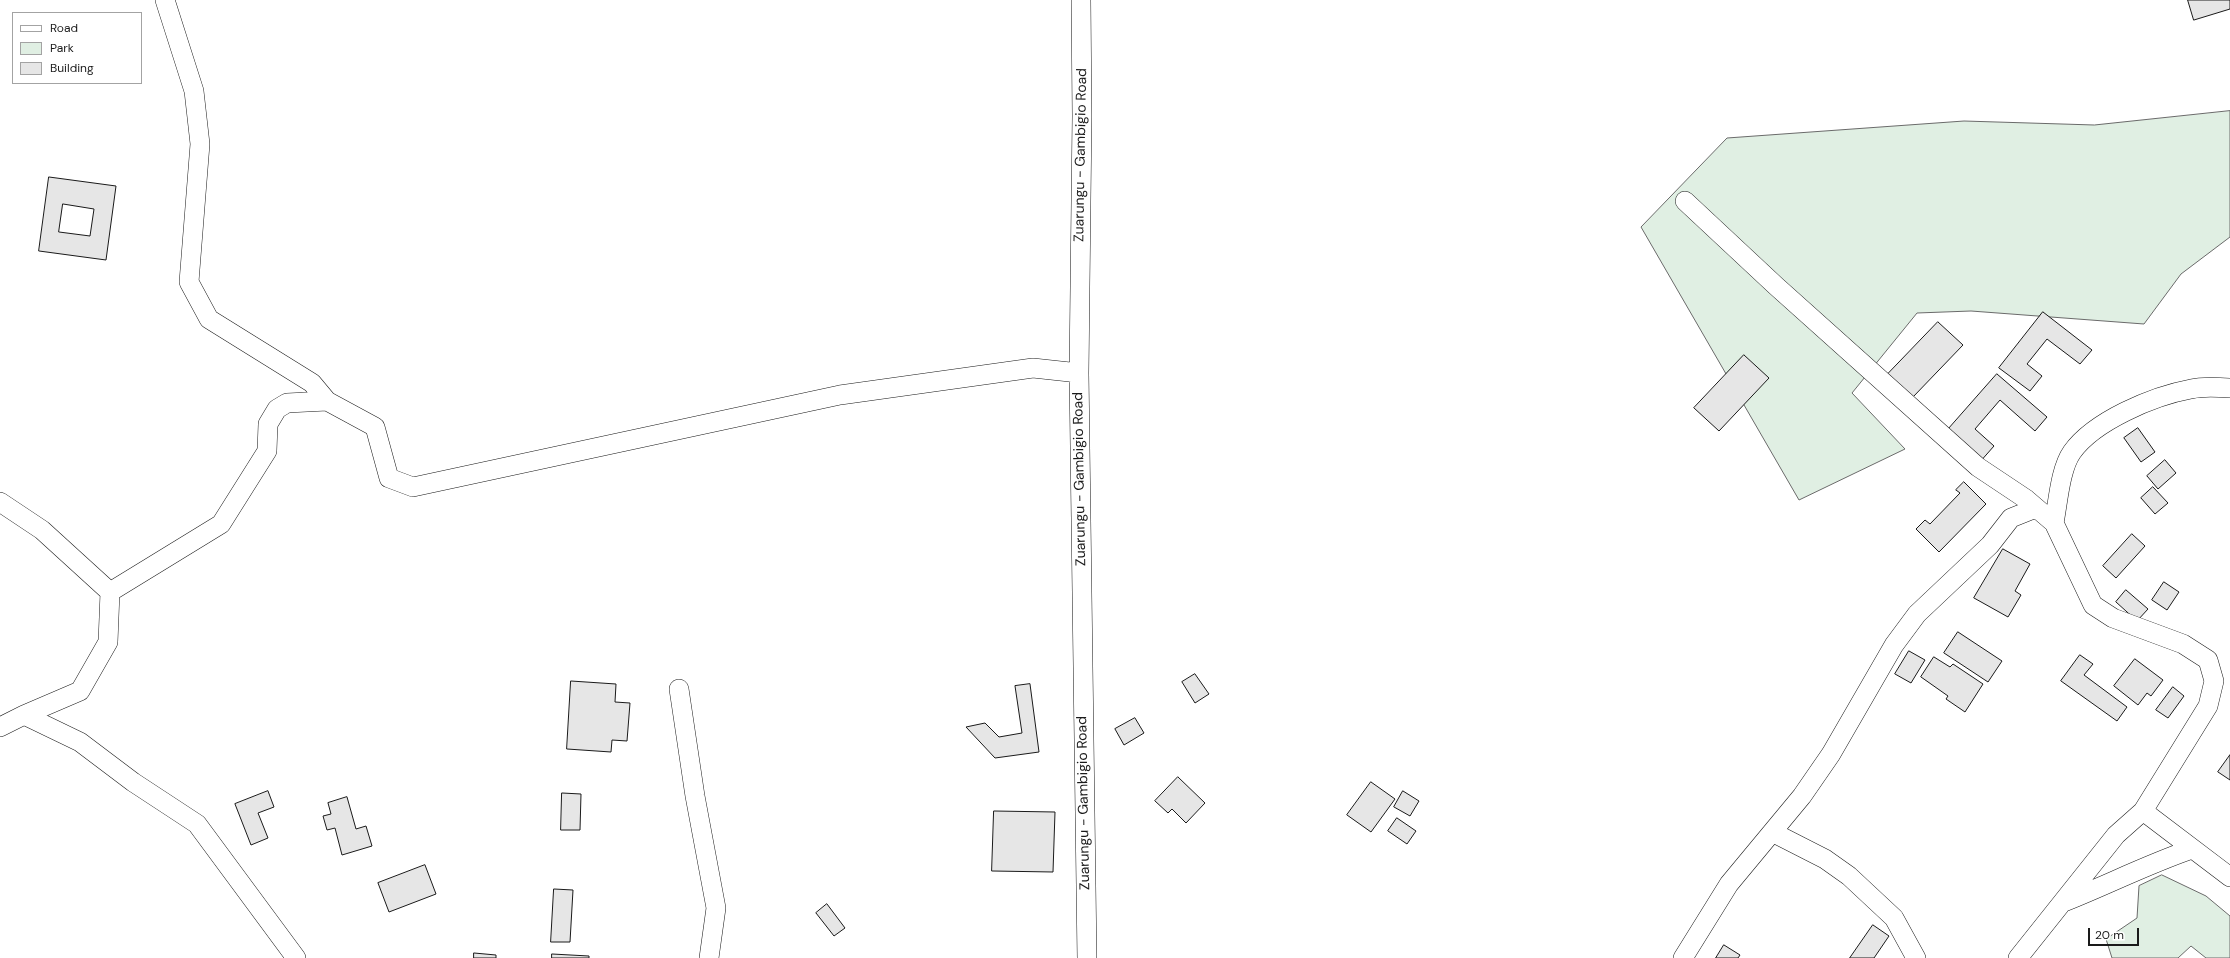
<!DOCTYPE html>
<style>
body{margin:0}
#map{position:relative;width:2230px;height:958px;overflow:hidden;background:#fff;font-family:"DM Sans",sans-serif}
canvas{display:block}
.legend{position:absolute;left:12px;top:12px;width:130px;height:72px;box-sizing:border-box;background:#fff;border:1px solid #a3a3a3;margin:0;padding:5px 7px;list-style:none;font-size:12px;color:#1a1a1a}
.legend li{display:flex;align-items:center;gap:8px;height:20px}
.legend b{width:20px;border:1px solid #a3a3a3}
.scale{position:absolute;left:2088px;top:928px;width:51px;height:18px;box-sizing:border-box;border:2px solid #1a1a1a;border-top:0;padding-left:5px;font-size:12px;line-height:14px;white-space:nowrap;color:#1a1a1a;-webkit-text-stroke:3px #fff;paint-order:stroke}
</style>
<div id="map">
<canvas width="2230" height="958"></canvas>
<ul class="legend">
<li><b style="height:5px;background:#fff"></b>Road</li>
<li><b style="height:11px;background:#e0efe3"></b>Park</li>
<li><b style="height:11px;background:#e6e6e6"></b>Building</li>
</ul>
<div class="scale">20 m</div>
</div>
<script>
const ctx = document.querySelector('canvas').getContext('2d');
ctx.lineJoin = 'round';
function paint(path, color) { ctx.fillStyle = color; ctx.fill(path, 'evenodd'); }
function stroke(path, color, width, dash) { ctx.strokeStyle = color; ctx.lineWidth = width; ctx.lineCap = dash ? 'butt' : 'round'; ctx.setLineDash(dash || []); ctx.stroke(path); }
function write(font, color, halo, rows, align = 'center') {
  ctx.font = font + ' "DM Sans",sans-serif'; ctx.lineWidth = 3; ctx.setLineDash([]); ctx.textBaseline = 'middle'; ctx.strokeStyle = halo; ctx.fillStyle = color; for (const [text, x, y, turn = 0] of rows) {
    ctx.save(); ctx.translate(x, y); ctx.rotate((+turn || 0) * Math.PI / 180); ctx.textAlign = isNaN(turn) ? turn : align; if (halo) ctx.strokeText(text, 0, 0); ctx.fillText(text, 0, 0); ctx.restore();
  }
}
const green = new Path2D(`
 M2230,111V237L2181,274L2144,324L1971,311L1917,313L1852,393L1905,449L1799,500L1641,227L1727,138L1964,121L2094,125Z
 M2162,875L2206,896L2230,916V958H2206L2191,946L2178,958H2112L2106,939L2137,918L2139,886Z`);
const building = new Path2D(`
 M2188,0H2230V9L2194,20Z
 M49,177L116,186L106,260L39,251ZM63,204L94,209L90,236L59,232Z
 M2043,312L2092,350L2080,364L2047,339L2027,364L2042,376L2030,391L1999,368Z
 M1938,322L1963,345L1913,397L1888,374Z
 M1744,355L1769,378L1719,431L1694,408Z
 M1997,374L2047,417L2035,431L2000,400L1975,429L1994,446L1979,463L1945,433Z
 M2138,428L2155,452L2141,462L2124,438Z
 M2165,460L2176,473L2158,489L2147,476Z
 M1964,482L1986,504L1939,552L1916,529L1925,520L1930,524L1960,493L1956,490Z
 M2153,487L2168,503L2155,514L2141,498Z
 M2132,534L2145,546L2116,578L2103,566Z
 M2003,549L2030,564L2015,591L2021,595L2008,617L1974,598Z
 M2164,582L2179,592L2167,610L2152,600Z
 M2126,590L2148,609L2137,621L2116,602Z
 M1958,632L2002,661L1988,682L1944,653Z
 M1909,651L1925,660L1911,683L1895,674Z
 M2080,655L2093,664L2084,675L2127,707L2117,721L2061,681Z
 M1934,657L1950,667L1953,664L1983,684L1965,712L1946,699L1948,696L1921,677Z
 M2135,659L2163,680L2151,696L2147,693L2138,705L2114,686Z
 M1195,674L1209,694L1195,703L1182,682Z
 M571,681L616,684L615,702L630,703L627,741L612,740L611,752L567,749Z
 M1030,684L1039,752L995,758L966,727L985,723L999,737L1022,733L1015,686Z
 M2173,687L2184,696L2168,718L2156,710Z
 M1135,718L1144,733L1124,745L1115,729Z
 M2230,755V780L2218,772Z
 M1178,777L1205,803L1186,823L1172,809L1168,813L1155,801Z
 M1371,782L1395,799L1371,832L1347,815Z
 M268,791L274,807L258,813L268,838L251,845L235,804Z
 M1403,791L1419,801L1410,816L1394,807Z
 M562,793L581,794L580,830H561Z
 M347,797L356,829L366,826L372,846L342,855L335,828L327,830L323,816L331,814L328,803Z
 M994,811L1055,812L1053,872L992,871Z
 M1397,818L1416,831L1407,844L1388,831Z
 M425,865L436,894L389,912L378,883Z
 M554,889L573,890L570,942H551Z
 M827,904L845,928L834,936L816,913Z
 M1873,925L1889,936L1874,958H1850Z
 M1724,945L1740,955L1738,958H1716Z
 M474,953L496,955V958H474Z
 M552,954L589,956V958H552Z`);
const minor = new Path2D(`
 M165,0L194,91L200,144L189,282L209,319L312,383L327,401
 M1081,0L1082,116L1079,373L1087,958
 M1685,201L1776,286L1978,467L2026,499L2054,523L2093,605L2113,618L2183,644L2208,660L2214,681L2208,706L2143,811L2116,835L2018,958
 M0,502L42,530L110,592L108,642L80,691L24,715
 M2054,523C2058,503 2060,469 2072,452C2094,421 2153,396 2191,389C2203,386 2217,387 2230,388
 M110,592L221,524L267,451L268,424L277,409L287,403L327,401L375,427L389,478L413,487L840,395L1033,368L1079,373
 M679,689L695,796L716,908L709,958
 M0,727L24,715L80,742L133,782L197,824L296,958
 M2143,811L2230,877
 M1772,832L1825,859L1849,876L1894,918L1916,958
 M2064,902C2107,885 2148,864 2192,849
 M1683,958L1729,884L1802,796L1831,754L1894,645L1917,614L1990,545L2011,518L2036,508`);
const streetNames = [
 ["Zuarungu - Gambigio Road",1081,155,-89],
 ["Zuarungu - Gambigio Road",1080,479,-91],
 ["Zuarungu - Gambigio Road",1084,803,-91]
];
paint(green, '#e0efe3');
stroke(green, '#6a6a6a', 1);
paint(building, '#e6e6e6');
stroke(building, '#1a1a1a', 1);
stroke(minor, '#1a1a1a', 20);
stroke(minor, '#fff', 19);
write('14px', '#1a1a1a', '#fff', streetNames);
</script>
